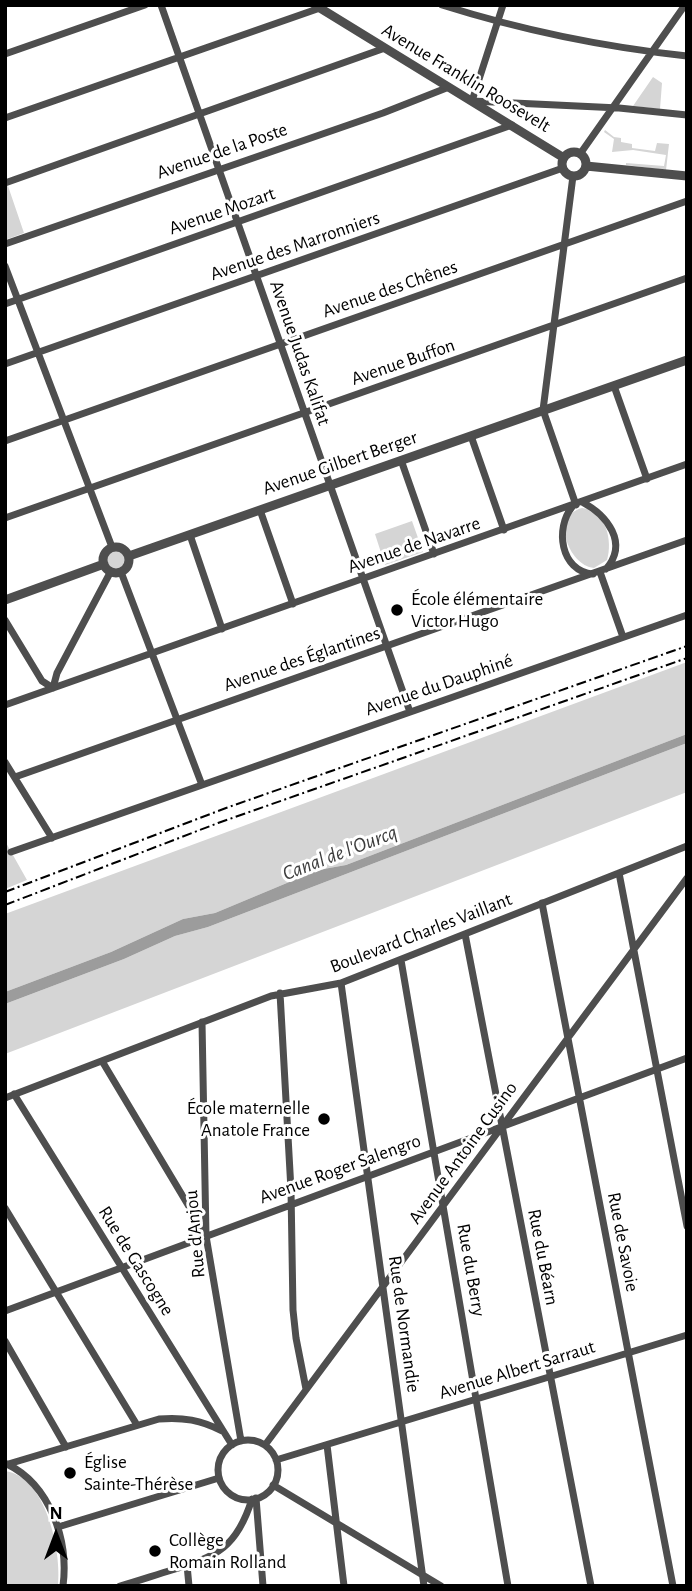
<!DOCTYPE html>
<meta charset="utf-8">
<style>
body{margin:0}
#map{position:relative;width:692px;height:1591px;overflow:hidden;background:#fff;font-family:"Alegreya Sans",sans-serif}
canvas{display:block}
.frame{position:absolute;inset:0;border:7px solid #000;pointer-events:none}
.north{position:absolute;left:21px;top:1500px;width:70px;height:70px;-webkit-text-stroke:5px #fff;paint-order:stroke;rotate:0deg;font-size:19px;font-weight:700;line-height:28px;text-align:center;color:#000}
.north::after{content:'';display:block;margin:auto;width:24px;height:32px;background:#000;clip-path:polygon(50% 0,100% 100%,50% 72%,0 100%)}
</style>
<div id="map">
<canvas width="692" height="1591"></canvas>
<div class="frame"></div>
<div class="north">N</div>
</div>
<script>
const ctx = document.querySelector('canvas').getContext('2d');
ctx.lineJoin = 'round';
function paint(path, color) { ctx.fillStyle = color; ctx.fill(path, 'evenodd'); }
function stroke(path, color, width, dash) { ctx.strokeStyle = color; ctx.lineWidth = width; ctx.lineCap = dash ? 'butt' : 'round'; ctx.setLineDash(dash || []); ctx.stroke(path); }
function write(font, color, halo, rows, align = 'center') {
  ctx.font = font + ' "Alegreya Sans",sans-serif'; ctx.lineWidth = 6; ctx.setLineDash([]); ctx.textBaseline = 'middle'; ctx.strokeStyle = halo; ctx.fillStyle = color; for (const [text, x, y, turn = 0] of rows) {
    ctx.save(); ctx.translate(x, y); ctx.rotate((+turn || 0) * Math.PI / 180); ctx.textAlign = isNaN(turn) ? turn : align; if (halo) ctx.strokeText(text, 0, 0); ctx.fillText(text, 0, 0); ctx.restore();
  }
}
const green = new Path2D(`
 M653,77L662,83L660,109L633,106Z
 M605,130L614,137L621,138V142L632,144V148L655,151L657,143L669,144L666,170L626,165V163L664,166L666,155L633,150L612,152L614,139L604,132Z
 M8,186L24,233L5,240V187Z
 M582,508C606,510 613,541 607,560L594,568C568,565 551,516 582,508Z
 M412,521L423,552L385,565L375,534Z
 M106 560a10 10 0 1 1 20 0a10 10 0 1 1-20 0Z
 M687,662V734L346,865L318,870L215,913L183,919L111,952L5,992V914Z
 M687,743V792L5,1054V1004L124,959L175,936L208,927Z
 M5,841L27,880L5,889Z
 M5,1471C46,1476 62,1552 58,1586H5Z`);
const water = new Path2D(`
 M687,734V743L208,927L175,936L124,959L5,1004V992L111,952L183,919L215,913L318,870L346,865Z`);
const minor = new Path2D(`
 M161,5L410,712
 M442,5C521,30 604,47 687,56
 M503,5L472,101L619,108L687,115
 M5,54L145,5
 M5,118L320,8
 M580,154L685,5
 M573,176L543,410L576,505
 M5,183L385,48
 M5,244L383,113L449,87
 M5,266L112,547
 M5,304L512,125
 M5,364L563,168
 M614,386L647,479
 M471,436L504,530
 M5,441L687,201
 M401,460L434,554
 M582,502C607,515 629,543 606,569
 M572,507C555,528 560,571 593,574
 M260,510L293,604
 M5,518L687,278
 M190,535L222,629
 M121,572L202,785
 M600,572L623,637
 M5,620L42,681L53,688L57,673L111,571
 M5,705L687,464
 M5,762L52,838
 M15,777L687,540
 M11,852L687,615
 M619,873L687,1226
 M542,903L673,1586
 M465,934L591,1586
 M401,960L508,1586
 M341,983L424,1586
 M280,993L291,1190L293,1310L296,1338L306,1389
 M202,1022L206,1236L241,1441
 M102,1061L206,1235
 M14,1094L232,1445
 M5,1098L271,996L341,983L687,846
 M5,1208L137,1425
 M5,1311L687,1058
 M5,1341L66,1447
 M218 1470a30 30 0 1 1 60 0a30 30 0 1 1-60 0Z
 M265,1445L687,878
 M327,1445L344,1586
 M276,1460L687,1335
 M7,1464C50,1485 69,1540 63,1586
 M5,1465L159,1419C183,1417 201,1420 222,1431
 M273,1485L441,1586
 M256,1498L263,1586
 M58,1527L219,1478
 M187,1565L189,1586
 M120,1586C138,1581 155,1575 172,1570C218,1556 237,1547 252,1499`);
const tertiary = new Path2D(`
 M315,5L564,158
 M562 164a12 12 0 1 1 24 0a12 12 0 1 1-24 0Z
 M586,166L687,176
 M103 560a13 13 0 1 1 26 0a13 13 0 1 1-26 0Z
 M129,556L687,360
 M5,600L104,564`);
const rail = new Path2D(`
 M5,892L226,808L687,646
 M5,905L218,823L687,658`);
const markers = [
 [397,610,7,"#000"],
 [324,1119,7,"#000"],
 [70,1473,7,"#000"],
 [155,1551,7,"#000"]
];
const streetNames = [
 ["Avenue Franklin Roosevelt",466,78,31],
 ["Avenue de la Poste",222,151,-19],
 ["Avenue Mozart",222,211,-19],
 ["Avenue des Marronniers",295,246,-19],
 ["Avenue des Chênes",390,289,-19],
 ["Avenue Judas Kalifat",300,353,71],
 ["Avenue Buffon",403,362,-19],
 ["Avenue Gilbert Berger",340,463,-19],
 ["Avenue de Navarre",414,545,-19],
 ["Avenue des Églantines",302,659,-19],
 ["Avenue du Dauphiné",439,685,-19],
 ["Boulevard Charles Vaillant",421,933,-21],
 ["Avenue Antoine Cusino",463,1153,-54],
 ["Avenue Roger Salengro",340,1169,-20],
 ["Rue d'Anjou",195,1234,-95],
 ["Rue de Savoie",623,1242,79],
 ["Rue du Béarn",543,1257,79],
 ["Rue de Gascogne",136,1261,58],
 ["Rue du Berry",471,1270,80],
 ["Rue de Normandie",404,1324,82],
 ["Avenue Albert Sarraut",517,1370,-17]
];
const poiNames = [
 ["École élémentaire",411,599],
 ["Victor Hugo",411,621],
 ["École maternelle",310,1108,"right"],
 ["Anatole France",310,1130,"right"],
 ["Église",84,1462],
 ["Sainte-Thérèse",84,1484],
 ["Collège",169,1540],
 ["Romain Rolland",169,1562]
];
const waterNames = [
 ["Canal de l'Ourcq",340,853,-21]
];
paint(green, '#d5d5d5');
paint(water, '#9c9c9c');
stroke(minor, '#4e4e4e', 7);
stroke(tertiary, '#4e4e4e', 9);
stroke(rail, '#000', 2, [10, 3.5, 2, 3.5]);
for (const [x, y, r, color] of markers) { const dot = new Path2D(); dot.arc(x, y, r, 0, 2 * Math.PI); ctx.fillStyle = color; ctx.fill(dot); stroke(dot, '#fff', 2.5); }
write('19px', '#000', '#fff', streetNames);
write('19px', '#000', '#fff', poiNames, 'left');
write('italic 21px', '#3d3d3d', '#fff', waterNames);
</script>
